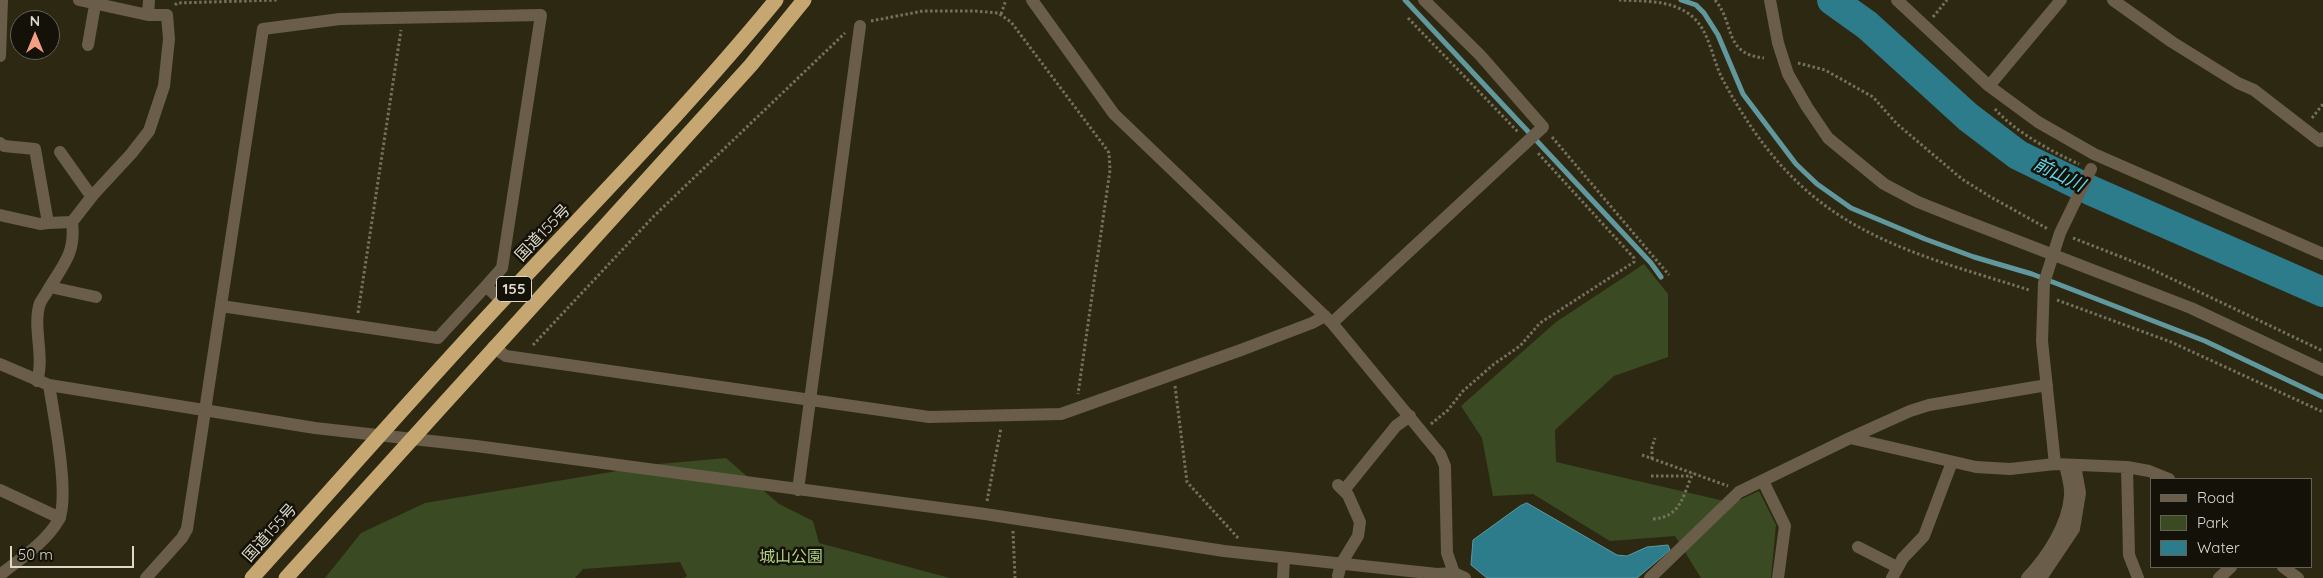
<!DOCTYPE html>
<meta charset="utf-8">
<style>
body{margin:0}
#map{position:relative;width:2323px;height:578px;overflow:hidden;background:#2d2812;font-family:Quicksand,sans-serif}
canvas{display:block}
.legend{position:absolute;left:2150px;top:478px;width:162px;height:90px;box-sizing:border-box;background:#131108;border:1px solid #646156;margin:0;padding:6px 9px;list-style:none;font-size:15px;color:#dddacc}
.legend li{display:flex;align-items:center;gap:10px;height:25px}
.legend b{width:25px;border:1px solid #646156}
.north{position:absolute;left:10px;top:10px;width:50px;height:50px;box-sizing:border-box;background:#131108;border:1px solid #646156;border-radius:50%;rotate:0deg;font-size:14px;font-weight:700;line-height:20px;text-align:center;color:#dddacc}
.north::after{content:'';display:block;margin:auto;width:18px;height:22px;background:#f2a081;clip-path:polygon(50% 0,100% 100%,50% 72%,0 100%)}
.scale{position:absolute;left:10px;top:546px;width:124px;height:22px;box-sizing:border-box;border:2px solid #dddacc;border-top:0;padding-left:6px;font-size:15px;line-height:18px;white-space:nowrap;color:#dddacc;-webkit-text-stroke:4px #131108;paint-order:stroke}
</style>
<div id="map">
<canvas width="2323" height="578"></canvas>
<ul class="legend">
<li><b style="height:6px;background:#6a5d49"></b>Road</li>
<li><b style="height:14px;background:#3a4a23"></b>Park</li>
<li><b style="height:14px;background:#2c7c8b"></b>Water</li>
</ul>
<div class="north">N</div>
<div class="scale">50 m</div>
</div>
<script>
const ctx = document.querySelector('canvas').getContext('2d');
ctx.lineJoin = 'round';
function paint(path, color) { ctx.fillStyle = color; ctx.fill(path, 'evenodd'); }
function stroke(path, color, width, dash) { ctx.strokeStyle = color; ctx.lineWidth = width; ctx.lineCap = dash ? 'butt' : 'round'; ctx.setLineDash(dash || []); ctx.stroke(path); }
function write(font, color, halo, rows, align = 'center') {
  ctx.font = font + ' Quicksand,"Noto Sans JP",sans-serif'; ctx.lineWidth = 5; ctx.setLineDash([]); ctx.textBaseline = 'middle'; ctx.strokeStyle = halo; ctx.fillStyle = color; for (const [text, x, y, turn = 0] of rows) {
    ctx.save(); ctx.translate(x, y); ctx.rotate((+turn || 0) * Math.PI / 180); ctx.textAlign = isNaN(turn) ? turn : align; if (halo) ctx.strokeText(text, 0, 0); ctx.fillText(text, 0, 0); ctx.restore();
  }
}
const green = new Path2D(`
 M1644,264L1668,294V357L1614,376L1555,430L1556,462L1733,503L1759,491L1776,525L1771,578H1701L1675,536L1610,541L1533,494L1493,496L1482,438L1461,406L1556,322Z
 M726,458L779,504L813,521L819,543L950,578H684L687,576L680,562L583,569L575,578H325L361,533L425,503L659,464Z`);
const water = new Path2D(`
 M1527,503L1617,555L1627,556L1647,547L1668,545L1670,550L1637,578H1487L1471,565L1473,540L1520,506Z`);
const stream = new Path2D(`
 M1405,0L1651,263L1661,277
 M1681,0L1696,5L1704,13L1718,35L1743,94L1796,164L1817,184L1851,208L1925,239L1974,257L2032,274L2205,341L2323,397`);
const river = new Path2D(`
 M1832,0L1867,25L1968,117L2018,155L2092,191L2323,292`);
const path = new Path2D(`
 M1619,0C1640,1 1668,0 1686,12C1710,26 1711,58 1723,80C1746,123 1775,165 1813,196C1874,247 1955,266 2029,290
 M1715,0C1735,23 1723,54 1764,58
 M175,5L177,3L277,0
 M1001,14L1006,0
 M1933,17L1947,0
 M1408,18L1519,133
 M871,21L923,11H975L998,13L1011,22L1105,147L1109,153L1110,170L1078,394
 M1798,63L1825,70L1873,97L1897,124L1962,179L1989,196L2048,229
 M1995,109C2014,131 2052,152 2079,164
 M2312,118L2323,104
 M1552,137L1669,275
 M2073,238L2147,267L2323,351
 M2057,300L2171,342L2323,412
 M358,313L401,30
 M533,345L654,216L845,33
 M1175,386L1187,482L1239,539
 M1431,424L1448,410L1463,391L1494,364L1520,346L1540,323L1634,262V258L1537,152
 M1642,455L1728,486
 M1652,459V447L1655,438
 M1651,476H1691
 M987,501L1001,428
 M1653,519C1682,517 1683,494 1693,473
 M1013,531L1015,578`);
const minor = new Path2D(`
 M79,0L148,15
 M1032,0L1114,114L1332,323L1440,454L1445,466L1447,553L1454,573
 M1770,0L1778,43L1788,74L1807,107L1828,138L1884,184L1918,202L1958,218L2191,308L2323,370
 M1897,0L1989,86L2038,122L2094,154L2323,254
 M2113,0L2172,42L2238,83L2254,90L2320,141L2323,138
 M88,45L95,5
 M0,56L2,0
 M1989,86L2061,0
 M0,143L4,146L35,149L48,223L72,222
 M60,152L89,193L93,195
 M0,215L40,224L48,223
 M50,287L96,297
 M221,306L438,338L486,286L502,301
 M1332,323L1543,127L1480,55L1424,0
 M493,347L506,356L929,417L1061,414L1241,350L1312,323L1325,316
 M0,364L49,385L315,428L476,446L985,514L1224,551L1437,574L1454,573L1465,578
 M37,381C45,356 32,327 40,303C42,299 46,294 48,290C63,265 76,253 72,222L93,195L131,154L149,131L164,86L169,39L167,15H148L149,0
 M1850,438L1910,411L1929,405L2047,385
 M2055,464L2042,341L2044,283L2060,233L2091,169
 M2127,467L2129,555L2138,578
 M1763,481L1785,526L1778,578
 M1345,489L1396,426L1410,416
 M0,490L60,518
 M798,490L860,26
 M1858,547L1897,567
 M2283,567L2298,578
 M0,575C20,559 45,543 58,521C71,500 53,411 49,385
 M1338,576L1341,564L1358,536L1360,522L1348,495L1338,485
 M146,578L182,538L187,529L263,29L340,19L541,15L502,268L486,286
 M1283,578L1284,558
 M1650,578L1739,492L1850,438L1976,467L2010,469L2055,464L2127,467L2149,471L2169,479
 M1892,578L1903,558L1924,536L1952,462
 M2027,578C2047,557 2068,525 2070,496C2071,486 2067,474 2065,465
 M2041,578L2074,529L2080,493L2075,465
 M2219,578L2231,567`);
const highway = new Path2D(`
 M252,578C335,486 417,392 502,301C594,202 690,105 776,0
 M286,578L751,65L804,0`);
const shields = [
 [514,289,35]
];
const shieldNames = [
 ["155",514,289]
];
const streetNames = [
 ["国道155号",543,233,-46],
 ["国道155号",270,533,-48]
];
const parkNames = [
 ["城山公園",791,557]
];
const waterNames = [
 ["前山川",2059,175,26]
];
paint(green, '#3a4a23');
paint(water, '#2c7c8b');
stroke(water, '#61989e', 1);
stroke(stream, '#61989e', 5);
stroke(river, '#2c7c8b', 30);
stroke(path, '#75715e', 3, [2.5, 2.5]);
stroke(minor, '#6a5d49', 12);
stroke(highway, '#c6a771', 15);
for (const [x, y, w] of shields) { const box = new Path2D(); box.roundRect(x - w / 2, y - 12.5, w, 25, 4); ctx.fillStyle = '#131108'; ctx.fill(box); stroke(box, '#dddacc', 1); }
write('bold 15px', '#dddacc', null, shieldNames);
write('16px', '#dddacc', '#131108', streetNames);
write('16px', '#b1d284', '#131108', parkNames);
write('italic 18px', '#63d7ee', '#131108', waterNames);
</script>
